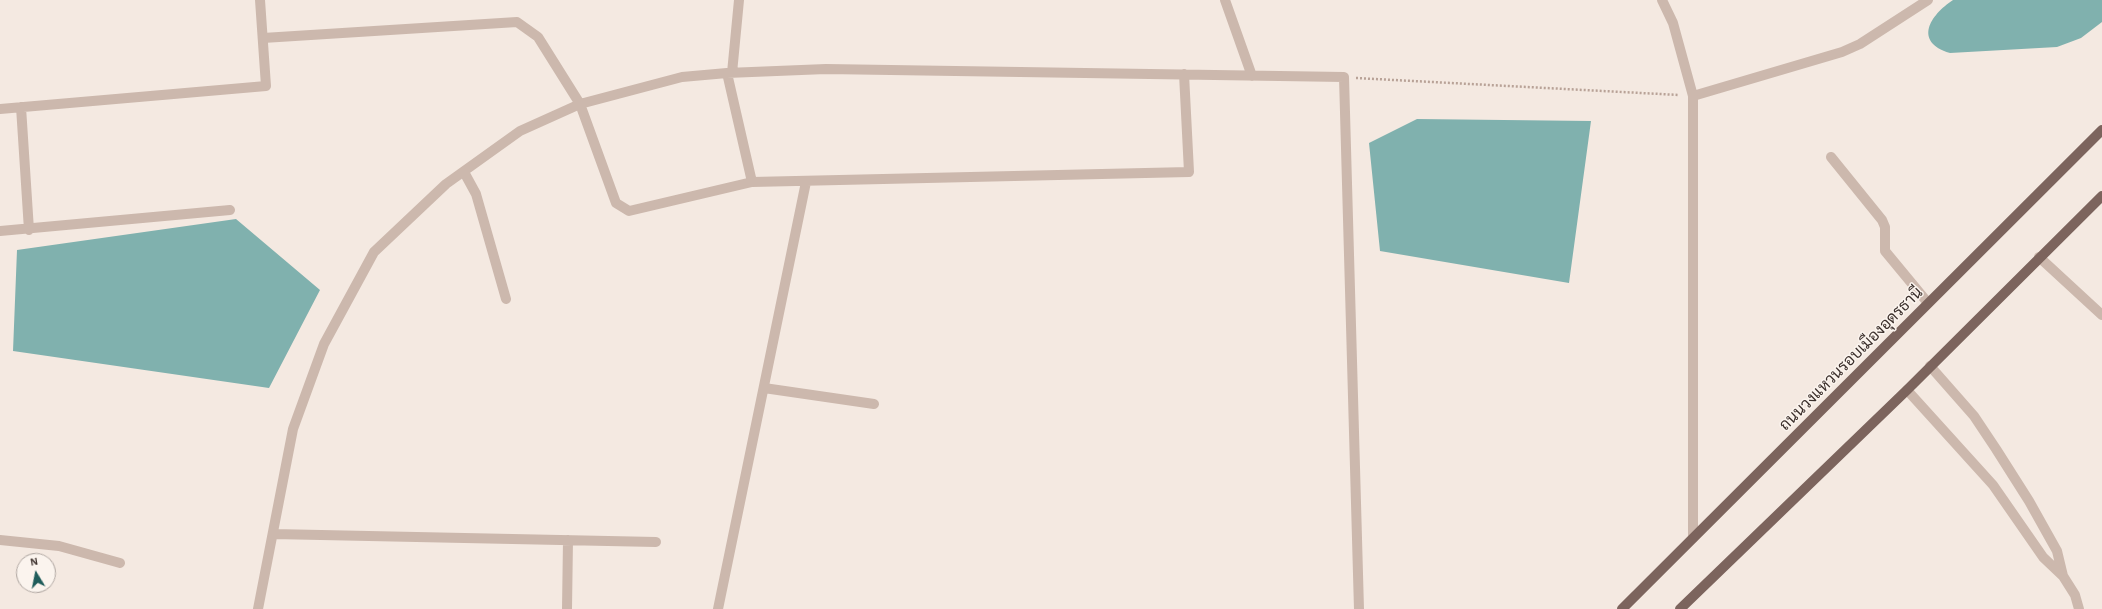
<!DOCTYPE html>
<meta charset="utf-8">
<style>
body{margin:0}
#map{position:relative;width:2102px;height:609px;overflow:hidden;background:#f4e9e1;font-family:"Alegreya Sans",sans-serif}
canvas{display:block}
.north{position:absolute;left:16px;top:553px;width:40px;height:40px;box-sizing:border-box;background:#fbf4ee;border:1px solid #aea5a0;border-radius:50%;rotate:350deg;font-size:11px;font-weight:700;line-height:16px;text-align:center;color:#3b2f2b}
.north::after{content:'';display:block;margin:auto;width:14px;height:18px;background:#205d5b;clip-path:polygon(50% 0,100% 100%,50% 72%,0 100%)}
</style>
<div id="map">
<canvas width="2102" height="609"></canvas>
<div class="north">N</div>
</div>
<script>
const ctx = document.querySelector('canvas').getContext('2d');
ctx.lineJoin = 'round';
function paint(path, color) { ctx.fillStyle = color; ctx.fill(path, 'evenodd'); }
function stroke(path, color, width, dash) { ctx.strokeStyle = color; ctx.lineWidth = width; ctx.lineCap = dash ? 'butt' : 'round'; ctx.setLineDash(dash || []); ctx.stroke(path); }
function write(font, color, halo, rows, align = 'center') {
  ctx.font = font + ' "Alegreya Sans",Sarabun,sans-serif'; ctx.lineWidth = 3; ctx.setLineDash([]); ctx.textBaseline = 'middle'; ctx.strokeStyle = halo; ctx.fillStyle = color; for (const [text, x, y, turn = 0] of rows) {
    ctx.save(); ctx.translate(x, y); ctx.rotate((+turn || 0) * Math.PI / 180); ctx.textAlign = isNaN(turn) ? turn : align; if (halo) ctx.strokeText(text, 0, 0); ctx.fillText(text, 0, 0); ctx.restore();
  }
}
const water = new Path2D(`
 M1953,0H2102V22L2081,38L2057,47L1950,53C1913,42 1930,15 1953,0Z
 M1417,119L1591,121L1569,283L1380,251L1369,143Z
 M236,219L320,290L269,388L13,351L17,250Z`);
const path = new Path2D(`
 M1356,78L1679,95`);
const service = new Path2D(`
 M1693,96L1842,52L1860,44L1928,0
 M1831,157L1882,220L1885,227V251L1928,303
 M2039,257L2102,315`);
const minor = new Path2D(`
 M1225,0L1252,76
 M1662,0L1673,23L1693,96V538
 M263,38L517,22L538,37L580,104L616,203L629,211L752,182L1189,172L1184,74
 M727,73L752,182
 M732,73L739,0
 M21,107L29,230
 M0,109L266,86L260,0
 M464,172L476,194L506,299
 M0,231L230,210
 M1930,366L1974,416L1996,449L2029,501L2057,551L2063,576
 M764,388L874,404
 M1907,390L1993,485L2043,557L2063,576L2075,595L2079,609
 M273,534L656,542
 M0,540L59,546L120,563
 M258,609L293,429L324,344L374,252L446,184L520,131L580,104L682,77L727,73L826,69L1344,77L1359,609
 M567,609L568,540
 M718,609L806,182`);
const primary = new Path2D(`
 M1622,609L2102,130
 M1680,609L1907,390L2102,196`);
const streetNames = [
 ["ถนนวงแหวนรอบเมืองอุดรธานี",1851,359,-45]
];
paint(water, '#80b1ae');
stroke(path, '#b8a297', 2.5, [2, 2]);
stroke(service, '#ccb8ad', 10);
stroke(minor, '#ccb8ad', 10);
stroke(primary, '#7c645d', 10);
write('16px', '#3b2f2b', '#fbf4ee', streetNames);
</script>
